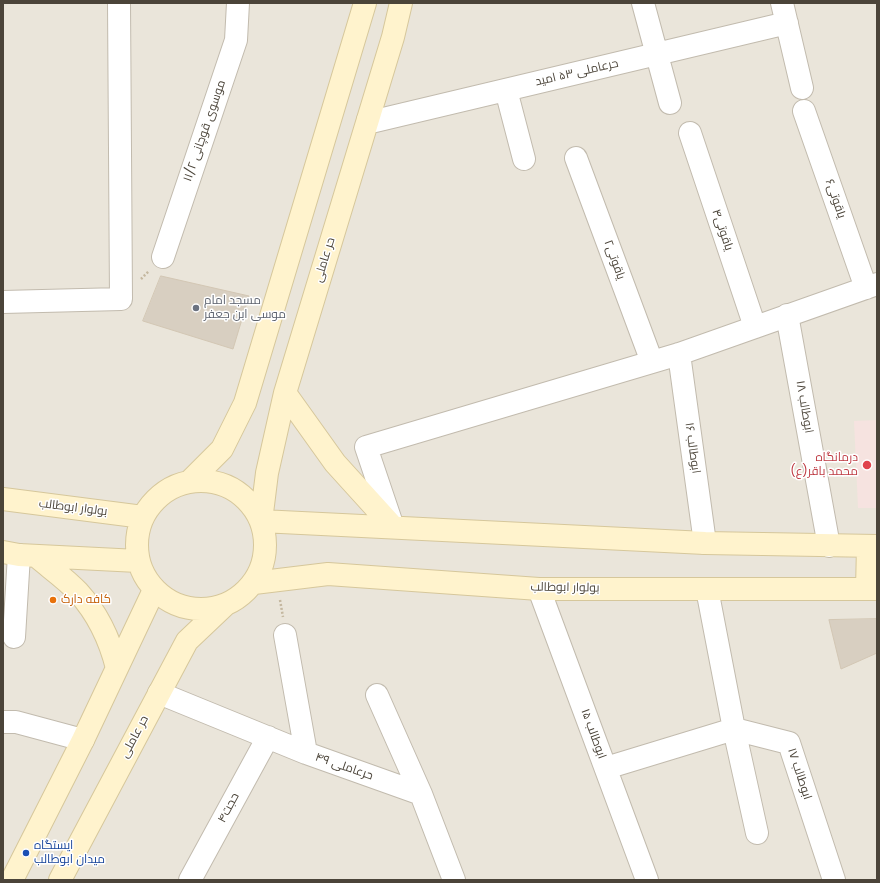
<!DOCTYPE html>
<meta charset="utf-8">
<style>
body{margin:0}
#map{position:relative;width:880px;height:883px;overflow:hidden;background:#f6f3ec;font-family:Poppins,sans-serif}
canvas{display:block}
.frame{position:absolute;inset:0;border:4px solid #4b4439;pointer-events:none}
</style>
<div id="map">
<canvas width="880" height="883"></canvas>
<div class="frame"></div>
</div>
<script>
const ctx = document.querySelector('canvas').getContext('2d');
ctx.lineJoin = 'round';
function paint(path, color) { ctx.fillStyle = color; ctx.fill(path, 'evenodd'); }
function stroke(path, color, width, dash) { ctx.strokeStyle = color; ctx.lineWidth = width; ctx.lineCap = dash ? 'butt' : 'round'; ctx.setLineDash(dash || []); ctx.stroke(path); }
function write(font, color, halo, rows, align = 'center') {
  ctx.font = font + ' Poppins,Cairo,sans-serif'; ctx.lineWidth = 3; ctx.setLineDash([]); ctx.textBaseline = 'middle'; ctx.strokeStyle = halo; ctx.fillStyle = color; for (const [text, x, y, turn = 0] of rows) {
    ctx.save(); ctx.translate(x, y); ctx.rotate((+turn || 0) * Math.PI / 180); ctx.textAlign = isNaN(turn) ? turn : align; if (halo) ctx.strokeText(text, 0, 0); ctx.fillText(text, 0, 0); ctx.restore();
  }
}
const residential = new Path2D(`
 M3,3H877V880H3Z`);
const medical = new Path2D(`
 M877,420V508H858L854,421Z`);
const building = new Path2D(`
 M161,276L249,296L233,349L143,321Z
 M877,619V653L841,669L829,620Z`);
const path = new Path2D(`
 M141,279L149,271
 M280,600L283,617`);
const minor = new Path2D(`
 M643,3L670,103
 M782,3L802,88
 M506,90L524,159
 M804,111L866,288
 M368,120L375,121L787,23
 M690,133L755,327
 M576,158L652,362
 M163,257L236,40L238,3
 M3,302L121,299L119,3
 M787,315L829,546
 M679,354L705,543
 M393,527L366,447L679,354L877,284
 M539,589L647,880
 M707,589L734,729L757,833
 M285,635L306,753
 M14,637L19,555
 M159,693L306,753L421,794
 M377,695L421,794L454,880
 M3,722H16L83,740
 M734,729L789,743L834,880
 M606,768L734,729
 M190,880L268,737`);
const secondary = new Path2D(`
 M285,393L335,463L393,527
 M137 545a64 64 0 1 1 128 0a64 64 0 1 1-128 0Z
 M190,481L222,449L245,403L365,3
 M3,499L143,517
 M261,521L705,543L877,546
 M261,521L267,473L285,393L393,37L401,3
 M3,552L19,555L138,561
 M36,556C50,568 66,579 78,592C98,614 110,640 117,668
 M254,583L328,574L539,589H877
 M867,589L868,546
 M12,880L83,740L154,590
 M60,880L187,641L225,605`);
const markers = [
 [196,308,4,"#6b7280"],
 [867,465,5,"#e0444e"],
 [53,600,4,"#e8710a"],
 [26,853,4,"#1a4fb4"]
];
const streetNames = [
 ["حرعاملی ۵۳ امید",577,73,-13],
 ["موسوی قوچانی ۱۱/۲",205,131,-71],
 ["یاقوتی۶",835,199,71],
 ["یاقوتی۴",722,230,71],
 ["حر عاملی",325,260,-73],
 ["یاقوتی۲",614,260,70],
 ["ابوطالب ۱۸",804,407,80],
 ["ابوطالب ۱۶",692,448,82],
 ["بولوار ابوطالب",73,508,7],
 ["بولوار ابوطالب",565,588,1],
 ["ابوطالب ۱۵",593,734,70],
 ["حر عاملی",135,737,-62],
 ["حرعاملی ۴۹",344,767,19],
 ["ابوطالب ۱۷",799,774,72],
 ["حجت۴",229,808,-62]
];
const worshipNames = [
 ["مسجد امام",204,301],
 ["موسی ابن جعفر",204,315]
];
const healthNames = [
 ["درمانگاه",858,458],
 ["محمد باقر(ع)",858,472]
];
const foodNames = [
 ["کافه دارک",61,600]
];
const transitNames = [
 ["ایستگاه",34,846],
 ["میدان ابوطالب",34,860]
];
paint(residential, '#eae5da');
paint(medical, '#f6e3e0');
paint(building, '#d8cfc1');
stroke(building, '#d3c7b4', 1);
stroke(minor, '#c2bbae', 24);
stroke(secondary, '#d6c79b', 24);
stroke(path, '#c4b79f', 2.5, [2, 2]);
stroke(minor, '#fff', 22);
stroke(secondary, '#fff3cd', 22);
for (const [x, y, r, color] of markers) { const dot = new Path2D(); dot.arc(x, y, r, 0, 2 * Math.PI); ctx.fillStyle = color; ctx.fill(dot); stroke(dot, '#fff', 1.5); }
write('12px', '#4b4439', '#fff', streetNames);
write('12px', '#5b616d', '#fff', worshipNames, 'left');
write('12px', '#be3a42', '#fff', healthNames, 'right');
write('12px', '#c56008', '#fff', foodNames, 'left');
write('12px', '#164399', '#fff', transitNames, 'left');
</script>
